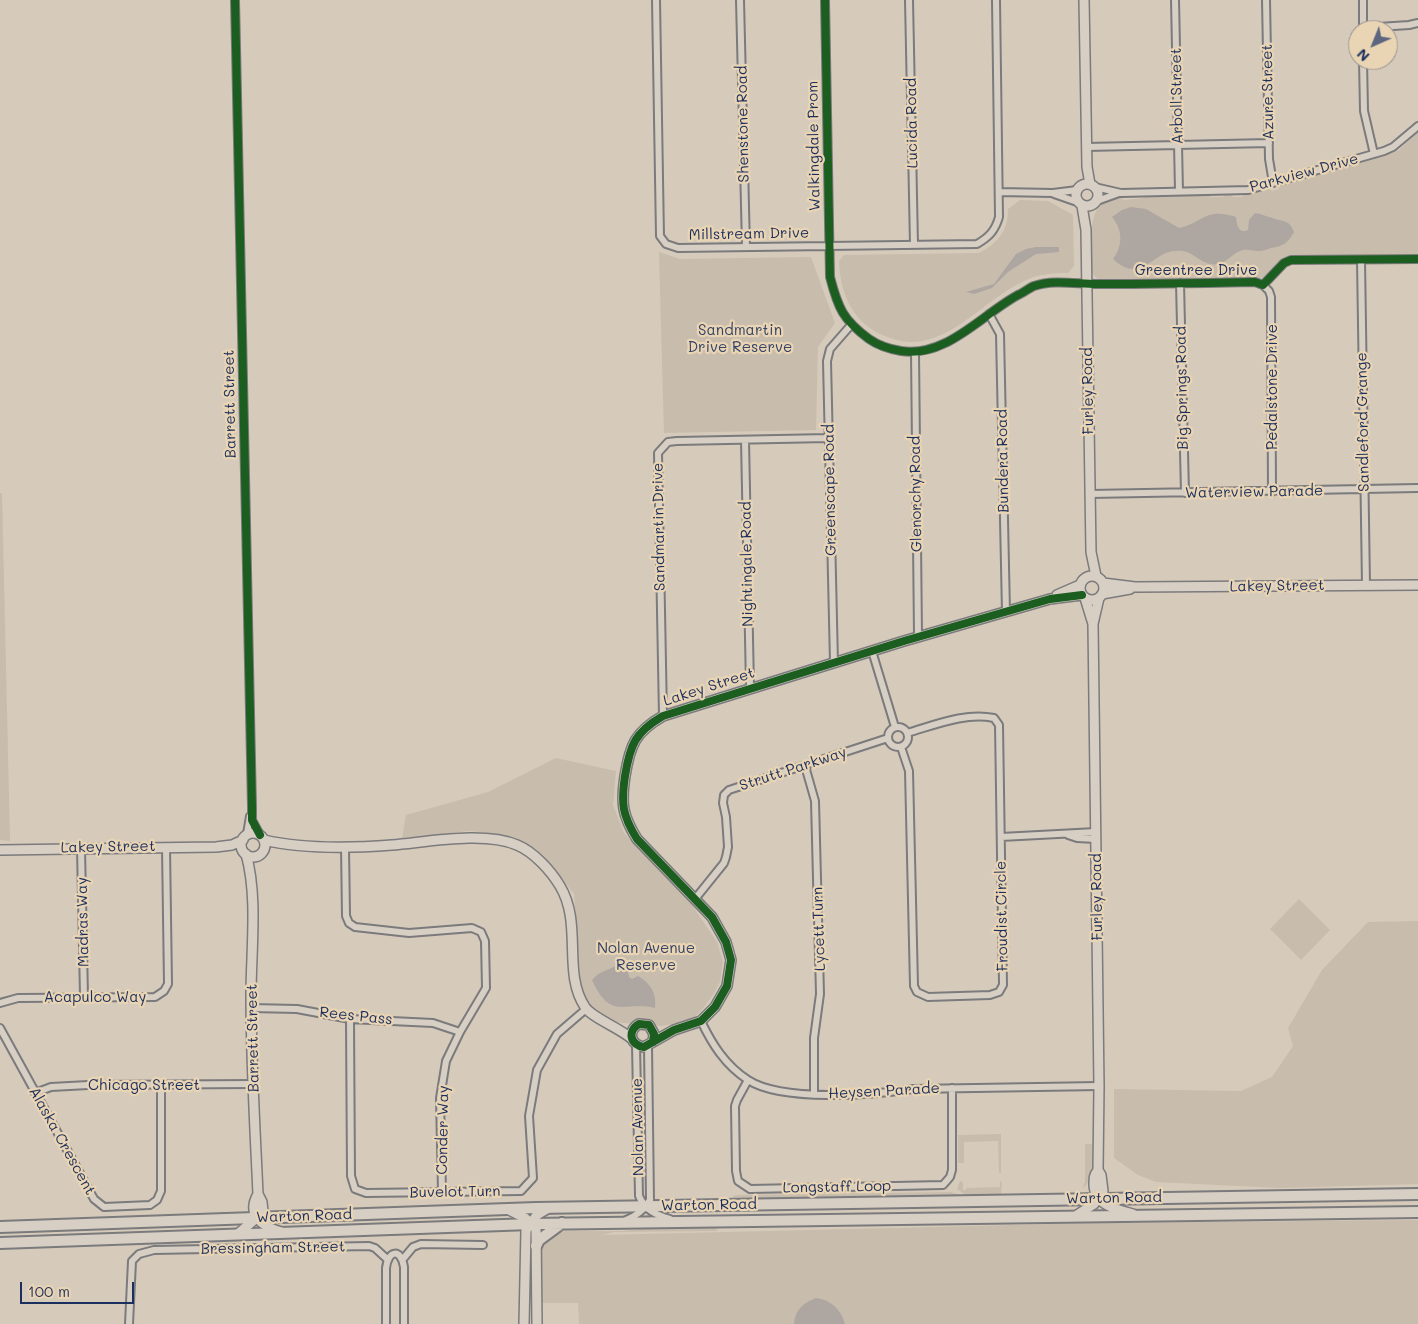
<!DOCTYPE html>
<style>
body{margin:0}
#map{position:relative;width:1418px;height:1324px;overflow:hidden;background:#d6cbbb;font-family:Mali,sans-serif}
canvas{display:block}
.north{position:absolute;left:1348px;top:20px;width:50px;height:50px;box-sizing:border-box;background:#e9d4b3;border:1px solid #979291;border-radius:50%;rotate:224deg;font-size:14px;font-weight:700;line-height:20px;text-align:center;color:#1b2f5e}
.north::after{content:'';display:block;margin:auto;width:18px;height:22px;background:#5c667f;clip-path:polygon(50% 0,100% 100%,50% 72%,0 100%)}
.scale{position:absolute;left:20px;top:1282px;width:114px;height:22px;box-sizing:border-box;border:2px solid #1b2f5e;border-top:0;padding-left:6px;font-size:15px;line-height:18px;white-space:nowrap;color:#1b2f5e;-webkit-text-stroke:4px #e9d4b3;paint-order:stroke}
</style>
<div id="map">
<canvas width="1418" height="1324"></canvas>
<div class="north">N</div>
<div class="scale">100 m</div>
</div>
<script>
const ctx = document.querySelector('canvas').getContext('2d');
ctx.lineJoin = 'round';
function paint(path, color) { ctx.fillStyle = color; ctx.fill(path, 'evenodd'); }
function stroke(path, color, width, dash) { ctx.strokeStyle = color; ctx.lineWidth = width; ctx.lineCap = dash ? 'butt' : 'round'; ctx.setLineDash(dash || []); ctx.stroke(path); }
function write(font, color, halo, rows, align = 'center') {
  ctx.font = font + ' Mali,sans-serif'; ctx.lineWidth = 4.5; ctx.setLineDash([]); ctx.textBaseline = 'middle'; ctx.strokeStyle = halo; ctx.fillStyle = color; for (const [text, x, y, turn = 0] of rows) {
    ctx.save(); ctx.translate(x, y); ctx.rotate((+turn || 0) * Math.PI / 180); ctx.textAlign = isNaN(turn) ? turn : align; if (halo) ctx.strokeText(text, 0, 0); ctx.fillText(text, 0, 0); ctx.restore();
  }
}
const green = new Path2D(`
 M1418,131V256L1290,258C1278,263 1270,277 1257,279L1105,281C1099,280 1095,278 1092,272C1088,261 1090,215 1099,206C1104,201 1113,199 1120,197L1124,200L1144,198L1147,195L1210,194L1211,197H1223L1225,194H1231L1233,197H1242L1245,194L1268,188L1272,191L1279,189V185L1398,151Z
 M1020,200L1048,201L1073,215L1074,266L1068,273C1057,273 1041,274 1031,278C985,295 946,356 893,339C883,336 875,332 866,325C847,309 840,286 839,261L844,255L979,253C998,243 1008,231 1008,209Z
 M659,252L680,259L811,257L835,323L818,347L816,430L664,433Z
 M0,493H2L10,841L0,840Z
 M556,758L616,771L613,805L624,833L688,899L717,942L723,962L720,982L713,995L700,1012L690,1021L661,1026L612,1022L594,1011L581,990L574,894L544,856L516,841L492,833L469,831L402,838L406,815L488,792Z
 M1299,899L1330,930L1301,960L1270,929Z
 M1418,921V1184L1279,1188L1156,1182L1138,1175L1114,1158V1089L1241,1091L1272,1077L1293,1046L1288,1028L1322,970L1368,922Z
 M1001,1134V1173H999L998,1141L964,1142V1163H958V1135Z
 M1085,1144H1092C1092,1158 1095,1180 1082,1189L1085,1182Z
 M960,1181L963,1182V1190H966V1188L1000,1187V1181L1002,1183L1001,1194L966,1195L957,1189Z
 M951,1192L966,1197L728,1201L735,1195Z
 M1418,1220V1324H579L578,1303H539L541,1243L553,1234L566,1231H622L658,1227L716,1226L717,1231L614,1232L602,1235L1097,1223Z`);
const water = new Path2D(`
 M1131,207L1146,209L1179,228C1204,222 1206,207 1236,217C1237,225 1238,234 1248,230L1249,220L1255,213C1262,214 1268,217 1275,219C1286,222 1289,220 1294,232C1288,243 1283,246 1271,248C1267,249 1263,251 1260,251C1254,251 1246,248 1240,251C1230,255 1224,267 1210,264C1195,260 1192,249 1175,251C1152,252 1141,285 1113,259C1123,246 1123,230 1112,217L1122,210Z
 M1036,247H1059V252L1036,254L1008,272L992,288L974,294L966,292L994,284L1016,254L1026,249Z
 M616,966L628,972L629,977L632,979L638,976C650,983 657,993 655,1008C623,1001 611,1021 592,980L598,974Z
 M816,1298C831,1300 841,1309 845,1324H794C795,1310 803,1303 816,1298Z`);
const street = new Path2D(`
 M235,0L252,807V820L260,835
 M656,0L660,236L666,244L678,248L977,244C989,237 995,231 999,217L996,0
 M740,0L746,247
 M825,0L830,277C838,308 843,320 869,339C879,346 889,349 901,351C946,358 981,315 1018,295C1023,293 1029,288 1034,286C1056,279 1080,285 1103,284C1153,284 1204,283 1255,282L1263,285L1284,263L1291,260L1418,259
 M909,0L914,245
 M1175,0L1179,191
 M1266,0L1269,159L1273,183
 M1363,0V30
 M1363,28L1409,25L1418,23
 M1363,60L1364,111L1374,154
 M1086,147L1269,143
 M1095,187L1121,193L1248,190L1384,151L1393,147L1418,126
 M999,192L1053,193L1077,190
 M1054,194L1077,202
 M1097,201L1119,193
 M1361,260L1366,585
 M1180,283L1185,493
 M1263,285L1269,291L1271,297L1272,492
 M989,314L1000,334L1006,612
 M915,352L918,636
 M745,440L750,687
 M1090,494L1418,488
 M872,651L895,727
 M834,663L827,361L830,349L851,325
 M663,716L658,453L668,442L677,441L828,438
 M888 737a10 10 0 1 1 20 0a10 10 0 1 1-20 0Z
 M901,747L909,771L914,986L917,992L928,997L990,995L999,992L1003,985L999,725L994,718C965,712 935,725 907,733
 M805,766L815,801L820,994L814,1038V1094
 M247,834L250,816
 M1068,835L1077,838L1096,839
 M1001,837L1096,832
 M345,847L346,916L349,923L355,927L409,933L472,928L481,932L485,941L486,988L460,1032L446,1061L440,1098L442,1192
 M81,848L84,997
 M695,899L724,863L726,857L728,847L726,817L723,803L724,795L729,790L888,738
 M0,1003L18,998L155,997L164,991L168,984L166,847
 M251,1008L297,1009L350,1019L433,1023L460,1032
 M350,1019L351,1176L355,1189L366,1193L521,1191L533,1178L529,1116L537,1070L557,1034L586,1009
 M701,1021C712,1044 725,1065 748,1080C782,1102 872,1095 913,1089L1099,1086
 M0,1028L94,1199L104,1207L150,1205L157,1200L161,1191V1085
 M636,1045L639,1196C645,1210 656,1215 670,1219
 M748,1080L737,1100L735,1106L736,1171L738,1181L750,1189L943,1185L950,1177L952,1170V1088
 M35,1093L51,1087L88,1085L254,1084
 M626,1220C637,1216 643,1210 650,1200L648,1046
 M403,1259L413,1247L421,1244L483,1245
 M129,1324L132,1261L139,1254L154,1250L369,1246L375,1248L387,1259
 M386,1324V1268C388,1250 401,1248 404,1267V1324`);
const secondary = new Path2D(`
 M1084,0L1087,167L1090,184
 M1076 195a11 11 0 1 1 22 0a11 11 0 1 1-22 0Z
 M1082,206L1086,230L1091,552L1096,576
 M1080 588a12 12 0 1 1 24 0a12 12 0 1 1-24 0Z
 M1103,583L1135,587L1418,585
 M1102,594L1130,589
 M1057,595L1080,585
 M1085,598L1093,624
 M241 845a12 12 0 1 1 24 0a12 12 0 1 1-24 0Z
 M264,840C302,849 353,848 392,845C428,842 484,831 517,845C534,852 551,871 560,886C583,924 562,973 585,1007C592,1018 620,1028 632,1039
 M0,850L216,847L232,845L243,840
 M653,1042L654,1034L649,1025L639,1024C627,1031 630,1045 644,1047L674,1030L701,1021L715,1007L727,986L731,960L726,942L712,917L637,839C622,815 621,803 625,776C630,745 635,732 663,716L904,641L1050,599L1082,595
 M1098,1170C1094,1175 1094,1178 1094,1185C1095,1205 1117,1210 1133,1214
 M258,1194C246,1215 262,1227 282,1232
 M509,1210L525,1218L536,1228L537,1324
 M1077,1215L1094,1204L1103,1191L1101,1175L1098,1170L1099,1086L1093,624L1099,598
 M238,1234L263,1212L262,1202L258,1194C255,1128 251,1062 251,995C251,951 258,896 246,854
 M524,1324L526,1230L537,1215L547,1209`);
const primary = new Path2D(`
 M0,1227L536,1208L1418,1194
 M0,1243L531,1224L1418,1212
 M536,1246L539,1240L562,1223`);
const cycleway = new Path2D(`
 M235,0L252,807V820L260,835
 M825,0L830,277C838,308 843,320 869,339C879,346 889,349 901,351C946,358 981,315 1018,295C1023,293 1029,288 1034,286C1056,279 1080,285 1103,284C1153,284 1204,283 1255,282L1263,285L1284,263L1291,260L1418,259
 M653,1042L654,1034L649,1025L639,1024C627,1031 630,1045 644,1047L674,1030L701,1021L715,1007L727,986L731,960L726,942L712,917L637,839C622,815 621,803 625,776C630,745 635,732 663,716L904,641L1050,599L1082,595`);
const streetNames = [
 ["Azure Street",1268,92,-91],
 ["Arboll Street",1177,96,-91],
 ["Lucida Road",912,123,-91],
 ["Shenstone Road",743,124,-91],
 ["Walkingdale Prom",814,146,-91],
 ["Parkview Drive",1304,173,-15],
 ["Millstream Drive",749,234,-1],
 ["Greentree Drive",1196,270],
 ["Pedalstone Drive",1272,387,-90],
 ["Big Springs Road",1182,388,-91],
 ["Furley Road",1088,391,-91],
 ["Barrett Street",230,404,-91],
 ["Sandleford Grange",1363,422,-91],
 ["Bundera Road",1003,461,-91],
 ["Greenscape Road",830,490,-91],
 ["Waterview Parade",1254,492,-1],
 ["Glenorchy Road",916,494,-91],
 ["Sandmartin Drive",659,527,-91],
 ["Nightingale Road",747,564,-91],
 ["Lakey Street",1277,586,-1],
 ["Lakey Street",709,687,-18],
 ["Strutt Parkway",793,769,-18],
 ["Lakey Street",108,847,-1],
 ["Furley Road",1097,897,-91],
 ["Froudist Circle",1002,916,-91],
 ["Madras Way",83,922,-91],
 ["Lycett Turn",819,929,-92],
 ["Acapulco Way",95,997],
 ["Rees Pass",356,1016,6],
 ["Barrett Street",253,1038,-91],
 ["Chicago Street",144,1085],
 ["Heysen Parade",884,1091,-3],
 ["Nolan Avenue",638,1127,-91],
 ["Conder Way",443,1130,-89],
 ["Alaska Crescent",62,1141,61],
 ["Longstaff Loop",837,1187,-1],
 ["Buvelot Turn",455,1192,-1],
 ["Warton Road",1114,1198,-1],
 ["Warton Road",709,1205,-1],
 ["Warton Road",304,1216,-2],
 ["Bressingham Street",273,1248,-1]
];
const parkNames = [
 ["Sandmartin",740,330],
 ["Drive Reserve",740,347],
 ["Nolan Avenue",646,948],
 ["Reserve",646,965]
];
paint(green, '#c8bcac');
paint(water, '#aea6a0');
stroke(street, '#7b7a7c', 10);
stroke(secondary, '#7b7a7c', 12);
stroke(primary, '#7b7a7c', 14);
stroke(street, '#d7cfc4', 6);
stroke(secondary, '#d7cfc4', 9);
stroke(primary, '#d7cfc4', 10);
stroke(cycleway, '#1b5e20', 8);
write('15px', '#1b2f5e', '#e9d4b3', streetNames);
write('15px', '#344368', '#e9d4b3', parkNames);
</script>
